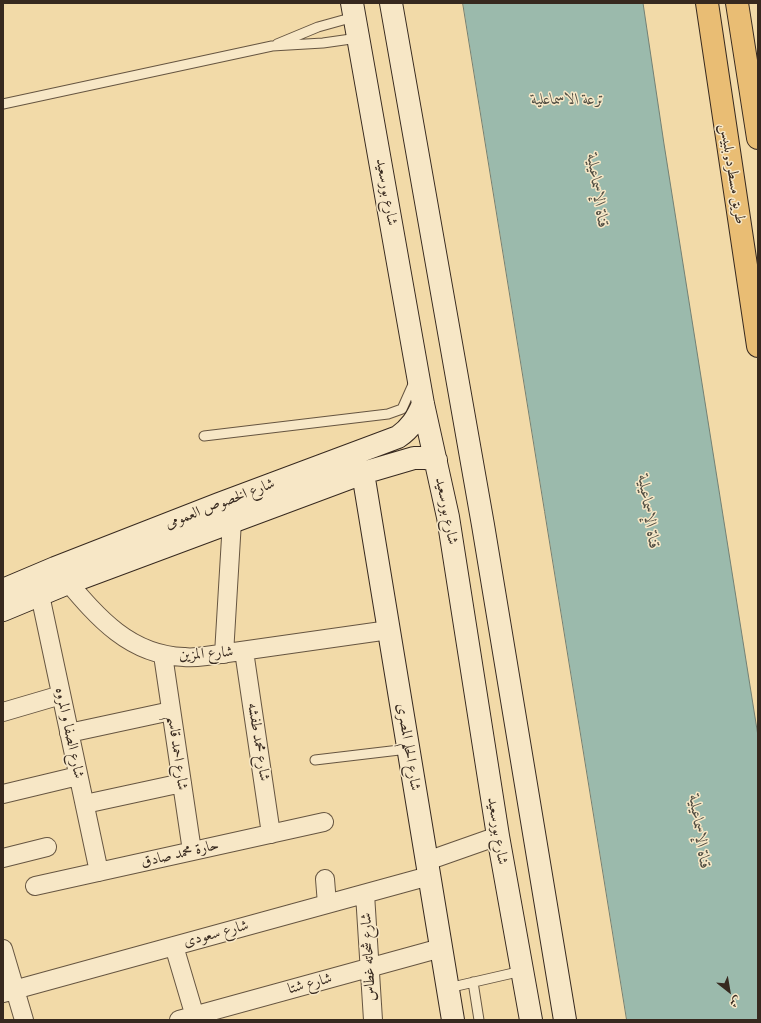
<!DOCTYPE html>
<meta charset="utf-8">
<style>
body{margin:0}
#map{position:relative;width:761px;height:1023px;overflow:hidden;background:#f2daa8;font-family:"IM FELL Great Primer",Amiri,serif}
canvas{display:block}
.frame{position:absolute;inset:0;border:4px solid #37291f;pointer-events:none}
.north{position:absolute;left:709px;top:971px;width:40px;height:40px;-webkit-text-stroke:3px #f7e7c6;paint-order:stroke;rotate:149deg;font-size:11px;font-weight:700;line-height:16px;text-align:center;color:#37291f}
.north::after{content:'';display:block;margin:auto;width:14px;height:18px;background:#37291f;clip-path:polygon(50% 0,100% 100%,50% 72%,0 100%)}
</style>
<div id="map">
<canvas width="761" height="1023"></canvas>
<div class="frame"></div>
<div class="north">ش</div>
</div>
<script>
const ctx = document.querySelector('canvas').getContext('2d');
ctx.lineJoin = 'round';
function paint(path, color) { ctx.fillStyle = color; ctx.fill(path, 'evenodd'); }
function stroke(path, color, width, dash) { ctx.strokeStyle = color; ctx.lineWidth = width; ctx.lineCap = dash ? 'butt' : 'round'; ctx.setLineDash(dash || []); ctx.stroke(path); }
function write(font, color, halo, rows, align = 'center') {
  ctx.font = font + ' "IM FELL Great Primer",Amiri,serif'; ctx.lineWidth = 3; ctx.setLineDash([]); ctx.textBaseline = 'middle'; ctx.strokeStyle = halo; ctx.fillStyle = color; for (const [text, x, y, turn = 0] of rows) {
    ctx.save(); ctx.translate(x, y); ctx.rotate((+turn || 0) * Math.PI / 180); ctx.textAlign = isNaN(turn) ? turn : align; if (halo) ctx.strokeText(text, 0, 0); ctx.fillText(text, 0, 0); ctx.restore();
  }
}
const water = new Path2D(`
 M463,3H643L664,144L758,736V1020H627Z`);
const lane = new Path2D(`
 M277,44L318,27L354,17
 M3,104L272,46L323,43L358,38
 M204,436L388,414L402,409L414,382
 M315,760L408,749
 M473,982L479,1020
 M448,988L522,971`);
const street = new Path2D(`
 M61,574C95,614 127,655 184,657C191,658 199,657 206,656L389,630
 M40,595L99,872
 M244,651L271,834
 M224,654L232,521
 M163,655L192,851
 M3,712L61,695
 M69,733L171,711
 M3,794L78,776
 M85,804L182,783
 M3,858L47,847
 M427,861L498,836
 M325,879L327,904
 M35,886L324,822
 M365,894L373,1020
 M174,946L196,1020
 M3,949L24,1020
 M3,993L429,876
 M179,1020L441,948`);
const secondary = new Path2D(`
 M352,3L423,404L448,517L498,836L531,1020
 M391,3L483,525L565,1020
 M363,473L453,1020
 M3,590L55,568L219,504L398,437C411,428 417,418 423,404
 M3,610L68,583L363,473L414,458H425L436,460`);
const primary = new Path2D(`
 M707,3L758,346
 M737,3L758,138`);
const streetNames = [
 ["طريق مسطرد, بلبيس",732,174,81],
 ["شارع بورسعيد",386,192,80],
 ["شارع الخصوص العمومى",220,504,-21],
 ["شارع بورسعيد",446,511,79],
 ["شارع المزين",206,654,-4],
 ["شارع الصفا و المروه",69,733,78],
 ["شارع محمد طفشه",258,742,81],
 ["شارع الحلم المصرى",408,747,81],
 ["شارع احمد قاسم",177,753,82],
 ["شارع بورسعيد",497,831,81],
 ["حارة محمد صادق",180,854,-13],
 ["شارع سعودى",216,934,-15],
 ["شارع شحاته غطاس",369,957,-93],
 ["شارع شتا",310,984,-15]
];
const waterNames = [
 ["ترعة الاسماعلية",568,100],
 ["قناة الإسماعيلية",597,191,81],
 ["قناة الإسماعيلية",648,512,81],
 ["قناة الإسماعيلية",699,832,81]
];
paint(water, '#9bbaac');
stroke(water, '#738074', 1);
stroke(lane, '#665541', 11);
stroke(street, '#665541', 20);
stroke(secondary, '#37291f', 24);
stroke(primary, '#37291f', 24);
stroke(lane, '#f7e7c6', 9);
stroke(street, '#f7e7c6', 18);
stroke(secondary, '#f7e7c6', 22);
stroke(primary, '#e9bd74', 22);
write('15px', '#37291f', '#f7e7c6', streetNames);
write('italic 16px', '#504d42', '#f7e7c6', waterNames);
</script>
